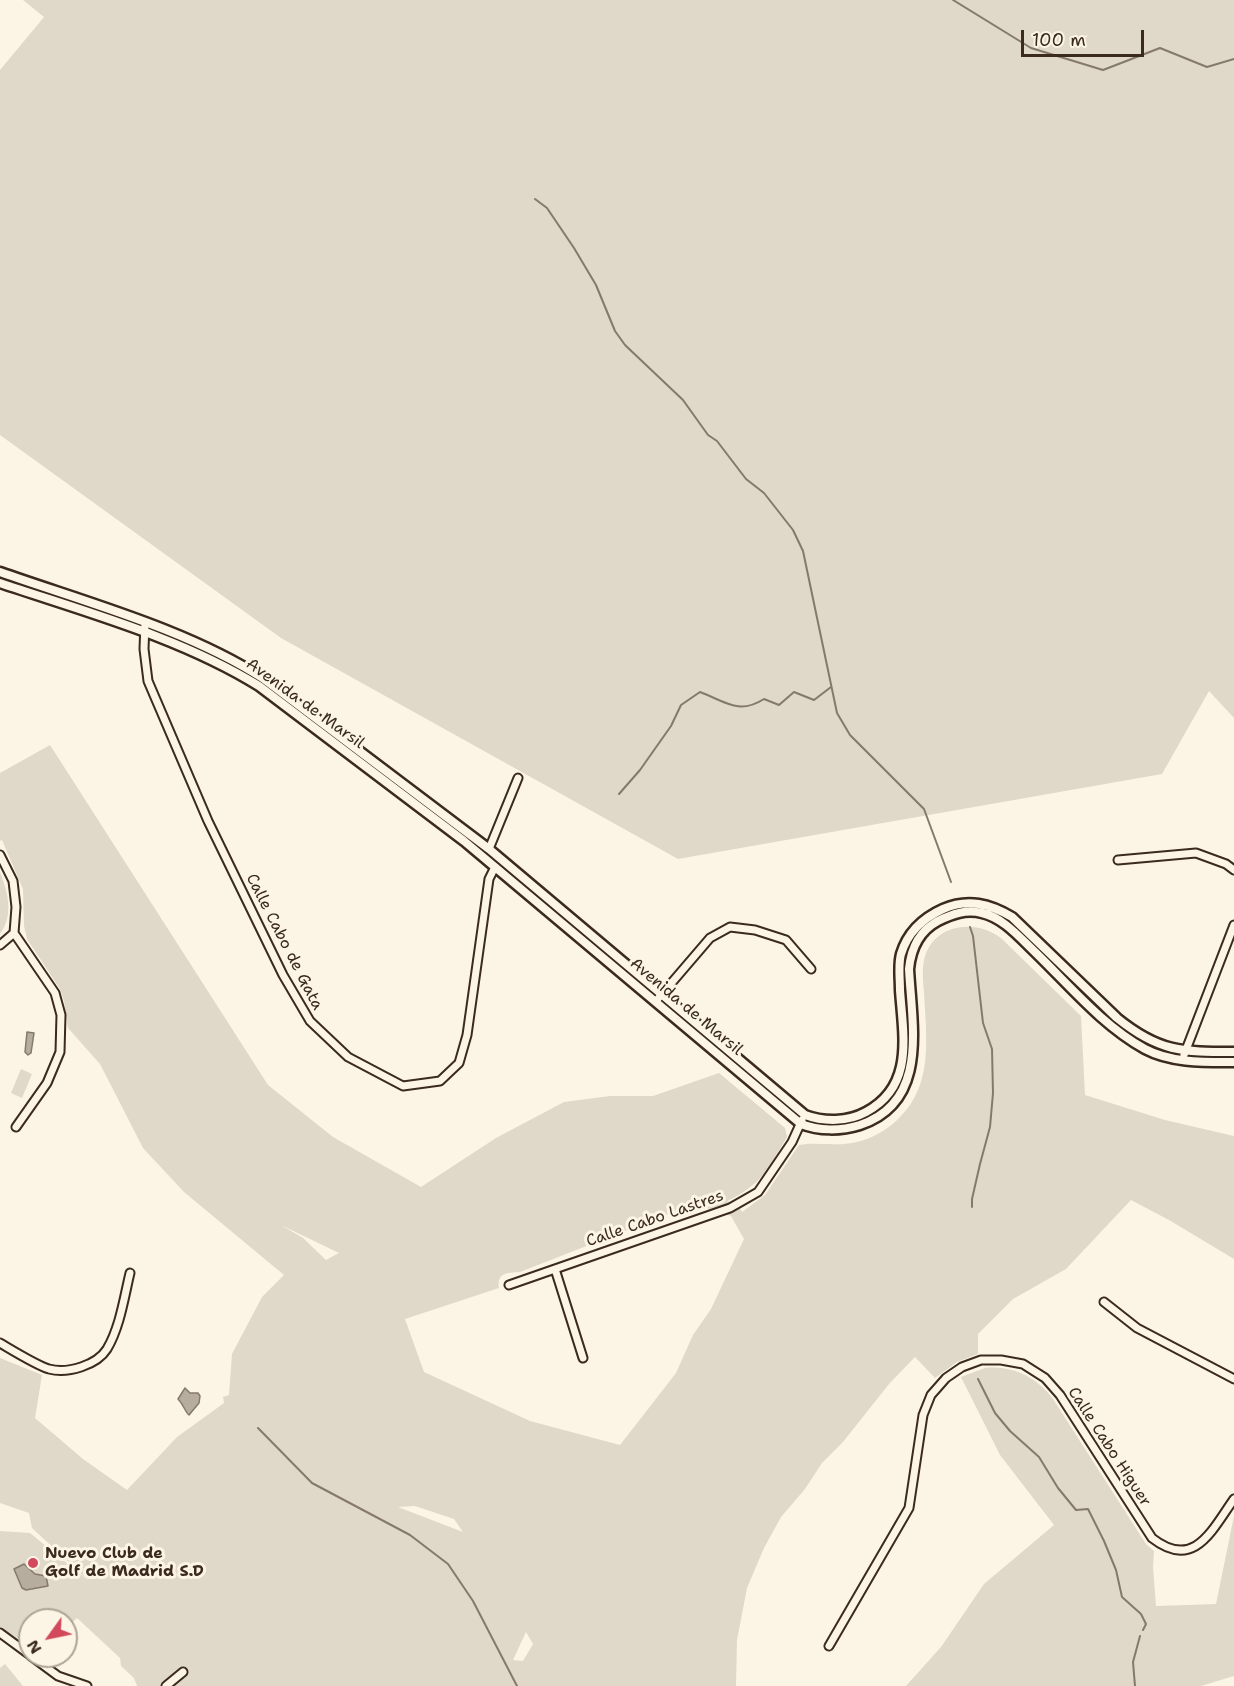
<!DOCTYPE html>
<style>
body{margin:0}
#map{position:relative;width:1234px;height:1686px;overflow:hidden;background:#fcf5e5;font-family:"Shantell Sans",sans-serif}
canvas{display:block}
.north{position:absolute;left:18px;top:1608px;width:60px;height:60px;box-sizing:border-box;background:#fcf5e5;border:2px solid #afa495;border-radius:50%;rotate:237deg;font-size:16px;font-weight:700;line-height:24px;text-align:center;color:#3b2a1e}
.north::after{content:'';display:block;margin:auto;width:21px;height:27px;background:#d1495b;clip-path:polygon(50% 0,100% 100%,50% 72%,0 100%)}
.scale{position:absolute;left:1021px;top:30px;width:123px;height:27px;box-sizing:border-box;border:3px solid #3b2a1e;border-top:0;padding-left:8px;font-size:18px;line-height:21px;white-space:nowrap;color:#3b2a1e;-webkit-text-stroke:4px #fcf5e5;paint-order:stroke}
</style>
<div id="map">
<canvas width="1234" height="1686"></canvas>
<div class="north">N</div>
<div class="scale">100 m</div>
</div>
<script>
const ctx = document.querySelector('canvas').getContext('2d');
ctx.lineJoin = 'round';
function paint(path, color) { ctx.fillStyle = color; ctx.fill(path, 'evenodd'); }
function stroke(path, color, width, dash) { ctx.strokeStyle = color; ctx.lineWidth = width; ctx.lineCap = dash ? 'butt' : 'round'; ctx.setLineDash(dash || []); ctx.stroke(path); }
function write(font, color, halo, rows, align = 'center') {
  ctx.font = font + ' "Shantell Sans",sans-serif'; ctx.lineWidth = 6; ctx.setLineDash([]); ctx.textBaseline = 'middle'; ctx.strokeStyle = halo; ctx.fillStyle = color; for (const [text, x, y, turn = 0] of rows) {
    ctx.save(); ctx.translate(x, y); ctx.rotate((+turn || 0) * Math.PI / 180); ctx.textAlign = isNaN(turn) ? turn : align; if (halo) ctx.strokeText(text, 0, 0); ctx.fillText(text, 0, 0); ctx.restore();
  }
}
const green = new Path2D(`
 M23,0H1234V718L1209,691L1162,774L678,859L281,638L0,435V70L44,17Z
 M50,745L268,1085L333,1137L421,1187L496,1138L564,1102L610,1096H653L719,1073L785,1128L787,1137C768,1168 762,1185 727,1201L737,1204L742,1212L765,1195L799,1145C810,1143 819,1144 830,1144C857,1146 882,1136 900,1117C934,1083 926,1036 924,992C923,982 922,970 924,960C932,924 975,918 1001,938L1081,1016L1085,1095L1165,1120L1234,1136V1259L1169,1220L1131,1200L1066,1269L1013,1299L978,1334V1354L957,1362L935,1378L915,1357L889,1384L843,1442L822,1463L805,1489L781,1517L764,1548L747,1588L737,1640L736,1686H137L134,1678L121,1666L120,1658L77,1618L66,1629V1620H30V1646L0,1627V1531L30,1533L89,1581L32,1528L29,1513L0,1503V1358L42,1375L35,1418L83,1459L127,1490L177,1437L224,1403L223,1397L229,1395L232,1354L262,1297L284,1275L184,1192L143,1148L100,1064L68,1028L64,1001L60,989L27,939L24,926L23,889L2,840L0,841V773ZM694,1204L731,1216L744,1239L711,1309L693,1335L676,1373L620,1445L530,1421L424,1372L405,1319L499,1288C497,1272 507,1273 520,1272ZM281,1225L339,1253L326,1260L303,1238ZM415,1506L454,1519L463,1532L398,1507ZM526,1632L533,1644L523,1661L513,1660Z
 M0,872C8,893 14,915 0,934Z
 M21,1069L32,1074L22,1098L11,1093Z
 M985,1368C1012,1365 1037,1377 1053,1399L1146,1544L1154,1551L1153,1567L1156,1606L1216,1604L1234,1516V1676L1201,1686H906L941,1647L984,1584L1054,1525L1000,1455L961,1377Z
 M5,1664L23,1686H0V1668Z`);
const water = new Path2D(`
 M27,1032L34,1033L31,1053L28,1055L25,1052Z
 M185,1388L190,1393H198L200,1396L199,1403L189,1415C185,1412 184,1405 178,1399Z
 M24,1564L35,1574L46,1576L48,1586L26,1590L22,1588L14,1569Z`);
const stream = new Path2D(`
 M953,0L1031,48L1103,70L1160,48L1207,67L1234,59
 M535,199L547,208L574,248L596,285L615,331L625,345L683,400L708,435L717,441L746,479L764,493L793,530L803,551L837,713L850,735L924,809L951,882
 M619,794L640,770L671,726L681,705L700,692C726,702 739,715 764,699L779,705L794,692L814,700L831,687
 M970,927L973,936L983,1023L992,1049L993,1093L990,1127L980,1164L972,1199V1207
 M978,1379L995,1413L1010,1431L1039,1457L1058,1488L1076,1510L1088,1509L1104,1541L1116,1570L1122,1597L1141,1614L1146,1624L1143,1630
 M258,1428L312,1483L410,1535L448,1564L473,1601L517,1686
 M1135,1686L1133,1662L1140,1636`);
const minor = new Path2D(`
 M145,623L144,649L148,681L208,821L283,975L310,1021L348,1057L403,1086L440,1081L459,1063L467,1035L489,879L495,867
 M489,849L518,778
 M0,855L13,881L16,907L14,933L0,945
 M1118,860L1196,853L1226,864L1234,870
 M14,933L55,993L61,1015L60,1052L47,1083L16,1127
 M656,1001L710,938L730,927L755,930L786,940L811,969
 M1184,1055L1234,925
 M555,1269L583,1358
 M509,1285L730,1208L758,1192L792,1142L802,1120
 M1104,1302L1137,1328L1234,1379
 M0,1343C12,1350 36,1365 49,1369C68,1374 97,1365 107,1349C120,1327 124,1298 130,1273
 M0,1633L30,1655
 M829,1646L909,1508L923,1415L931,1395L946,1378L962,1367L981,1360H1001L1023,1364L1045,1378L1060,1395L1152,1538C1194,1571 1212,1530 1234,1499
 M31,1656L58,1676L87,1686
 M166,1686L183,1672`);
const tertiary = new Path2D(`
 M0,572C85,602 189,630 264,679L489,849L805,1115C824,1122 848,1122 866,1112C915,1086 903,1035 900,990C900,978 898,965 901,954C908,931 923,918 943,909C968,898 990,904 1012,917L1117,1018C1159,1052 1182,1052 1234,1052
 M0,583C86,612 182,638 259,686L464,841L801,1124C819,1131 841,1131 860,1125C929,1102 912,1026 909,969C911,949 919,931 938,921C952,914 966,909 982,913C1004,918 1020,938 1036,953C1070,986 1103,1026 1145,1049C1171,1063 1205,1062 1234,1062`);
const markers = [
 [33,1563,6,"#d1495b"]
];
const streetNames = [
 ["Avenida de Marsil",305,704,36],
 ["Calle Cabo de Gata",284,942,63],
 ["Avenida de Marsil",686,1007,40],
 ["Calle Cabo Lastres",655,1219,-19],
 ["Calle Cabo Higuer",1109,1447,57]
];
const poiNames = [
 ["Nuevo Club de",45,1554],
 ["Golf de Madrid S.D",45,1572]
];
paint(green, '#e0d8c8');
paint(water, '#b7ad9e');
stroke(water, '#85796b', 1.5);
stroke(stream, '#85796b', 2);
stroke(minor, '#3b2a1e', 11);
stroke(tertiary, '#3b2a1e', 13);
stroke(minor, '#fcf5e5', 7);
stroke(tertiary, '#fcf5e5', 8);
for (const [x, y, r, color] of markers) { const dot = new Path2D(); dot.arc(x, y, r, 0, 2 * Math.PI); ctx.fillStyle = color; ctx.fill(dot); stroke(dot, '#fcf5e5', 2); }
write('16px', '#3b2a1e', '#fcf5e5', streetNames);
write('bold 16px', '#3b2a1e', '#fcf5e5', poiNames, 'left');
</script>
